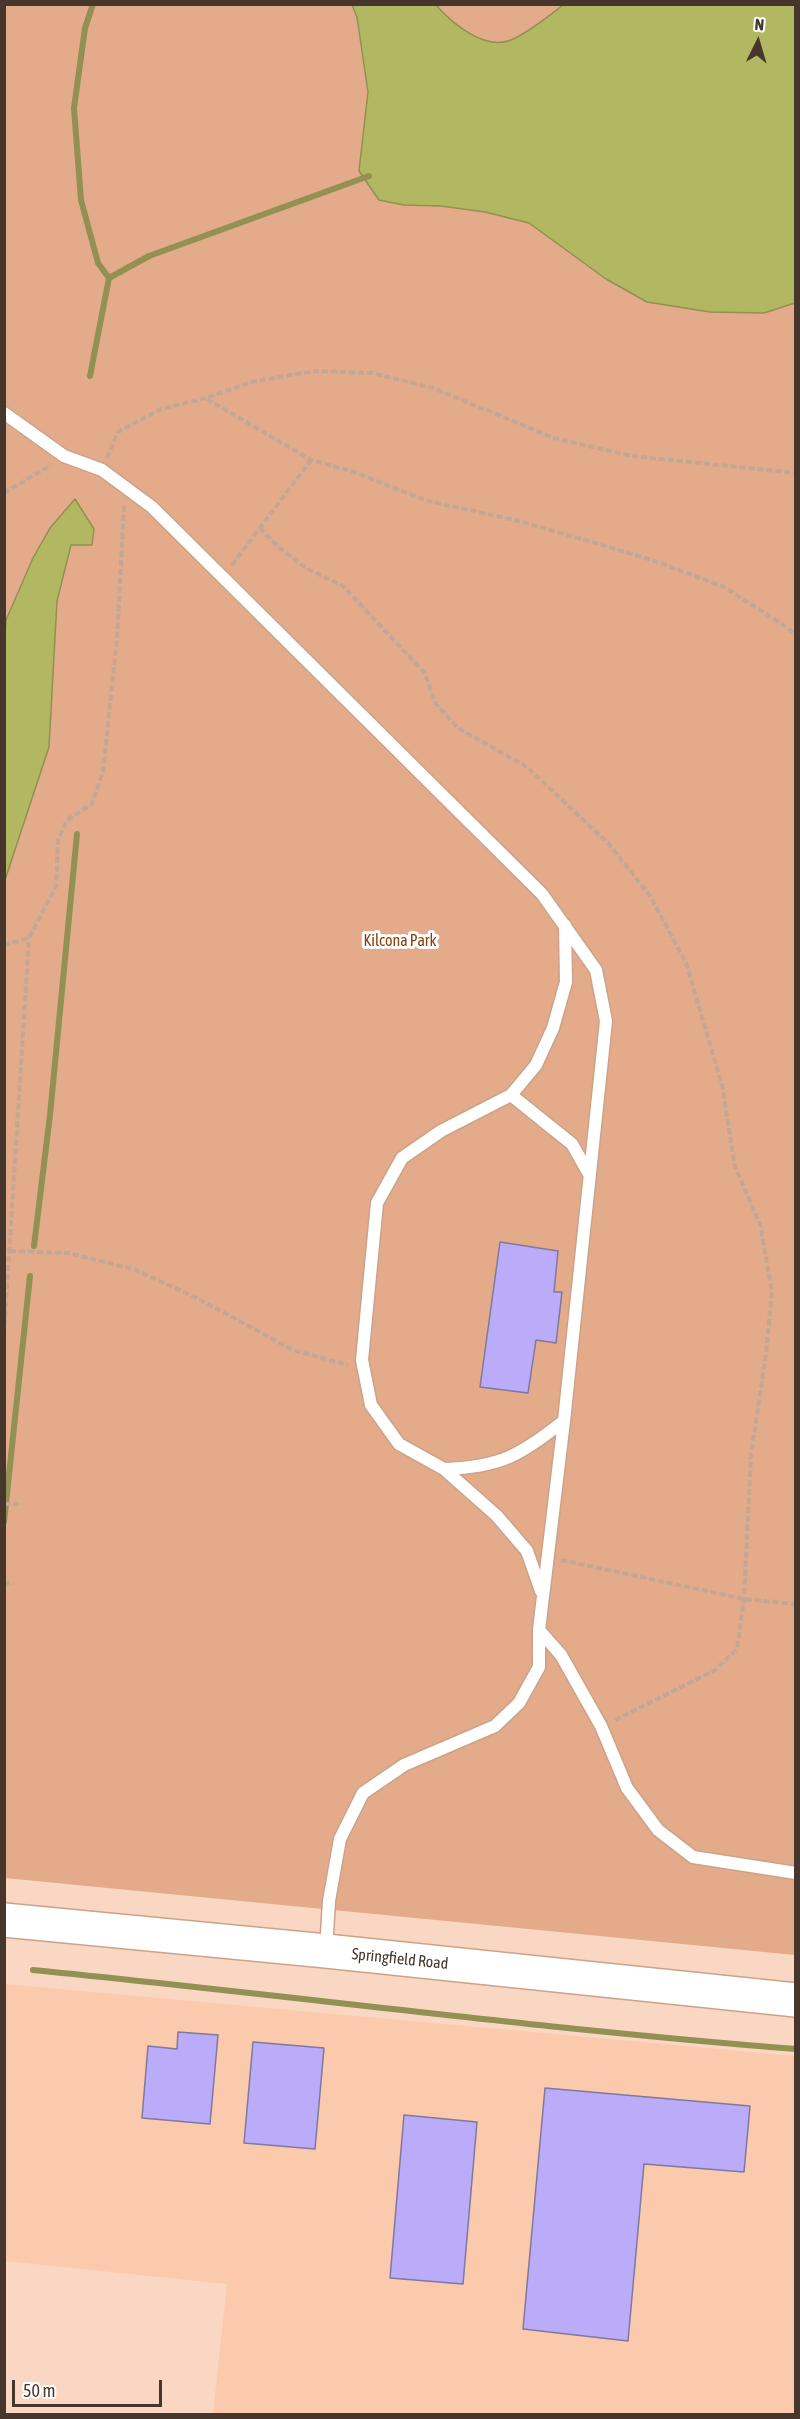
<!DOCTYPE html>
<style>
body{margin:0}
#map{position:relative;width:800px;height:2419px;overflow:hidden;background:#f9d7c2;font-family:"Asap Condensed",sans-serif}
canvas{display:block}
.frame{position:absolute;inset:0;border:6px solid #47362c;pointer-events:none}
.north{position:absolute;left:728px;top:12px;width:60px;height:60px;-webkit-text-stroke:4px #fff;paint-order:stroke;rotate:5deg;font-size:16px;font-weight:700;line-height:24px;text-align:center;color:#47362c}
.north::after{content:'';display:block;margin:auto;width:21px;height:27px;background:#47362c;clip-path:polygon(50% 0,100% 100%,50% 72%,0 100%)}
.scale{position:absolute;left:12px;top:2380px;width:150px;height:27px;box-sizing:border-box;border:3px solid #47362c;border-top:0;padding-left:8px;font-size:18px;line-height:21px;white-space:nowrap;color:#47362c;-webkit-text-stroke:4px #fff;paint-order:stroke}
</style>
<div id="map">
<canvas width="800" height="2419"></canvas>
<div class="frame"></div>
<div class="north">N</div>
<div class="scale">50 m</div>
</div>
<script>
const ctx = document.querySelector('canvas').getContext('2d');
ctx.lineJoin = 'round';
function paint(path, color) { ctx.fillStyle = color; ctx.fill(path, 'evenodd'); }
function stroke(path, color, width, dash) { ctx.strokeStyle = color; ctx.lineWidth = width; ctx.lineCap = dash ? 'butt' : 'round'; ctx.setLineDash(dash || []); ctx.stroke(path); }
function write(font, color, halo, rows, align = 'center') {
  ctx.font = font + ' "Asap Condensed",sans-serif'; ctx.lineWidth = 6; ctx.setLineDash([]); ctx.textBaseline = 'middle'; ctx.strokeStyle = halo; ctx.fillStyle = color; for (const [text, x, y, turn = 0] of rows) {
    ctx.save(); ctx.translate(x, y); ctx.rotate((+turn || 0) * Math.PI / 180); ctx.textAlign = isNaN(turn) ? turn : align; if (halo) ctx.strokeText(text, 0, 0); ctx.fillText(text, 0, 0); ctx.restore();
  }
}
const built = new Path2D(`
 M4,1984L795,2056V2414H213L227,2284L5,2261Z`);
const green = new Path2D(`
 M4,5H795V1955L5,1878Z`);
const water = new Path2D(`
 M352,5H436C451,22 482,49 508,41C524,36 550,15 563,5H795V303L764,313L710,312L647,302L606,279L529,223L485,212L441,206L404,205L379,200L359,171L368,92L357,17Z
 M75,499L94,529L92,545H71L57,601L49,747L5,880L4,649L6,620L33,558L50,528Z`);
const stream = new Path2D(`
 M93,4L85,28L74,108L81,200L98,263L109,278
 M90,376L109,278L149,256L369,176
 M34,1246L50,1115L77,834
 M4,1522L30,1276
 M33,1970C287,1995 541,2029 796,2049`);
const building = new Path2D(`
 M500,1242L558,1251L554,1292H562L556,1343L536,1340L528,1393L480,1387Z
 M178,2032L218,2035L210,2124L142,2118L148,2046L177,2049Z
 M253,2042L324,2048L315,2149L244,2143Z
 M545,2088L750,2106L744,2172L644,2164L628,2341L523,2329Z
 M404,2115L477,2122L463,2284L390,2278Z`);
const path = new Path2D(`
 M207,399L311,460L351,471L428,501L515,520L585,540L652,560L724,587L785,626L796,635
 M107,458L118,432L161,409L206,398L251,382L314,371L372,373L433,388L554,438L632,456L796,473
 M4,493L51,465
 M260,528L278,547L306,568L343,586L424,672L436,704L458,728L527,767L608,843L650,896L686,963L722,1085L735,1167L760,1224L772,1292L766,1354L751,1455L744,1599L737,1649L715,1670L613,1721
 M232,565L311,460
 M4,945L29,938L56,886L58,840L67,820L92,804L103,771L117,639L124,506
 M10,1251L68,1253L133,1269L195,1297L293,1350L348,1365
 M4,1334L29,938
 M4,1504H21
 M561,1560L744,1599L796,1604
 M4,1583H14`);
const lane = new Path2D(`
 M4,413L64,456L102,470L152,507L542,894L596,970L606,1021L564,1421L539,1630V1667L519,1703L495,1726L404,1765L363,1793L340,1839L329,1901L326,1950
 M511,1095L572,1144L589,1174
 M444,1469C503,1467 519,1455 564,1421
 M541,1591L527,1551L497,1516L444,1469L399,1444L371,1405L362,1360L377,1203L402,1158L441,1131L511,1095L536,1065L553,1028L566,982L565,925
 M539,1630L561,1655L601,1726L627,1788L658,1830L693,1857L796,1873`);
const secondary = new Path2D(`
 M4,1920L326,1951L796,2000`);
const parkNames = [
 ["Kilcona Park",400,941]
];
const streetNames = [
 ["Springfield Road",400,1959,6]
];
paint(built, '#fbc9ac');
paint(green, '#e3ab89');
paint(water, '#b2b762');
stroke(water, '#929052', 1.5);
stroke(stream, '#929052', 6);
paint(building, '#baacf9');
stroke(building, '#7f789f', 1.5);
stroke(lane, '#cba28a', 15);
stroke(secondary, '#cba28a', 36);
stroke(path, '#c3a694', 4, [6, 3]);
stroke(lane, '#fff', 12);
stroke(secondary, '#fff', 33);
write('16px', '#85410a', '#fff', parkNames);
write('16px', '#47362c', '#fff', streetNames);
</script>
